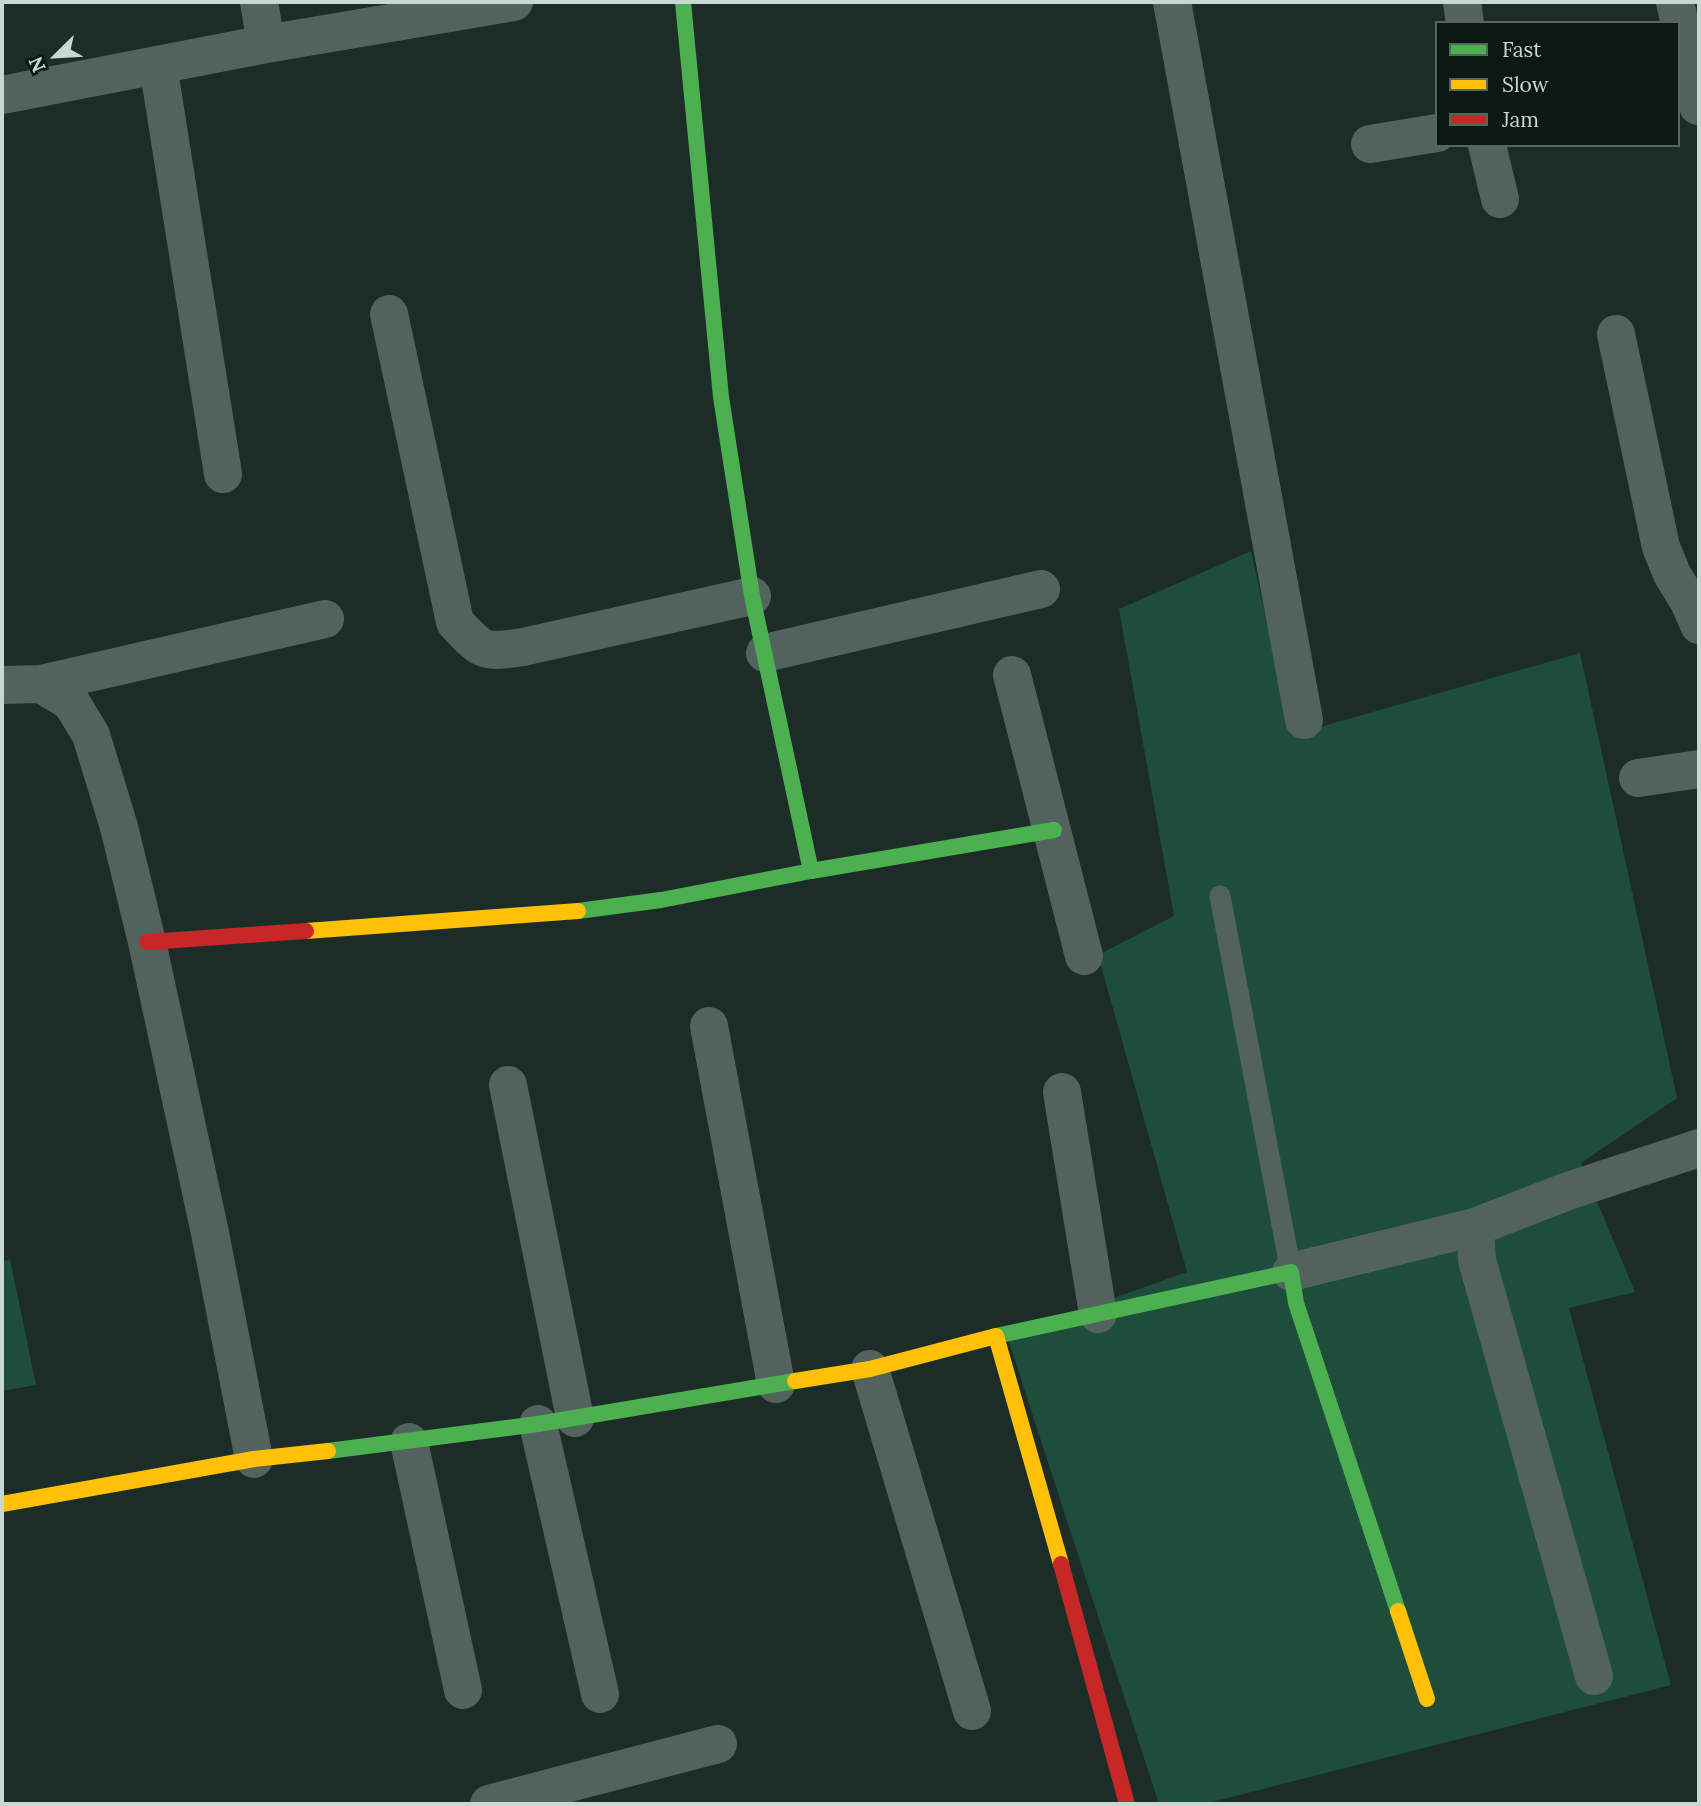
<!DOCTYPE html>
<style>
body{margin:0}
#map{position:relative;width:1701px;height:1806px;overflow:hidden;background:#1c2d27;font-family:Lora,serif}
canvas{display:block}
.frame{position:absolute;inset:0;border:4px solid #c7d8d0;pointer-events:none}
.legend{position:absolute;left:1435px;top:21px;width:245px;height:126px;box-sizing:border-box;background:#0c1913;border:2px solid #57655f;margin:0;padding:9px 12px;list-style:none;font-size:21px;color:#c7d8d0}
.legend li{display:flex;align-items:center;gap:14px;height:35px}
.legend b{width:35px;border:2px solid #57655f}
.north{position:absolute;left:21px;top:21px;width:70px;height:70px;-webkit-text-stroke:5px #0c1913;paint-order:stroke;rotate:246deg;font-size:19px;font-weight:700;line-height:28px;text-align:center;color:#c7d8d0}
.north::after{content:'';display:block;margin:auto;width:24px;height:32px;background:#c7d8d0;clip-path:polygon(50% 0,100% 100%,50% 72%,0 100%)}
</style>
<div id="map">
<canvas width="1701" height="1806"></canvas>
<div class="frame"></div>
<ul class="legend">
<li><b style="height:9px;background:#4caf50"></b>Fast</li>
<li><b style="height:9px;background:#ffc107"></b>Slow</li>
<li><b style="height:9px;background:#c62828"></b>Jam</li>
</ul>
<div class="north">N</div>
</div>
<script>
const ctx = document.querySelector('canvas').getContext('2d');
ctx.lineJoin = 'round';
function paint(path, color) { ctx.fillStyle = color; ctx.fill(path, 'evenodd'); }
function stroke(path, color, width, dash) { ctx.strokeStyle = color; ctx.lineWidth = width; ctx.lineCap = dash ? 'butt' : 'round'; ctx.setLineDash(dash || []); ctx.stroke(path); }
const green = new Path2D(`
 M1251,551L1292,735L1580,653L1677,1098L1581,1163L1635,1292L1569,1308L1671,1685L1204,1804H1159L1007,1336L1187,1272L1098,955L1174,916L1119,609Z
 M10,1259L36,1385L2,1391V1262Z`);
const lane = new Path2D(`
 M1220,896L1291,1272`);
const street = new Path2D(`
 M259,2L266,44
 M1172,2L1304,720
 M1462,2L1465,23
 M1675,2L1698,106
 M158,65L223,474
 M2,95L266,44L514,2
 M1370,144L1437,133
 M1487,145L1500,199
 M389,314L455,622C483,652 482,653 523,647L752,596
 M1616,334L1661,547L1672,574L1689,602L1699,625
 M765,653L1041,589
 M1012,675L1084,956
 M41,684L325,619
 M2,685L41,684L71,702L91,735L119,827L147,942L210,1233L254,1459
 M1638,778L1699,769
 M709,1026L776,1384
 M508,1085L575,1418
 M1062,1092L1098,1314
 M1291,1272L1475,1227
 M870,1369L972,1711
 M538,1424L600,1694
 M409,1442L463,1690
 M1594,1676L1477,1260L1475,1227L1568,1191L1699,1148
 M489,1804L718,1744`);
const fast = new Path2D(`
 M683,2L721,397L752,596L811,871
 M578,911L661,900L811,871L1054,830
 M996,1336L1291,1272L1296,1303L1398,1611
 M328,1451L538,1424L795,1381`);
const slow = new Path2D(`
 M306,931L578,911
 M795,1381L870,1369L996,1336L1061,1564
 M2,1504L254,1459L328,1451
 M1398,1611L1427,1699`);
const jam = new Path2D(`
 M147,942L306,931
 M1061,1564L1127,1804`);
paint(green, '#1f4d3c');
stroke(lane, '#51635c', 21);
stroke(street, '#51635c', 38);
stroke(fast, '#4caf50', 16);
stroke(slow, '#ffc107', 16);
stroke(jam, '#c62828', 16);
</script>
